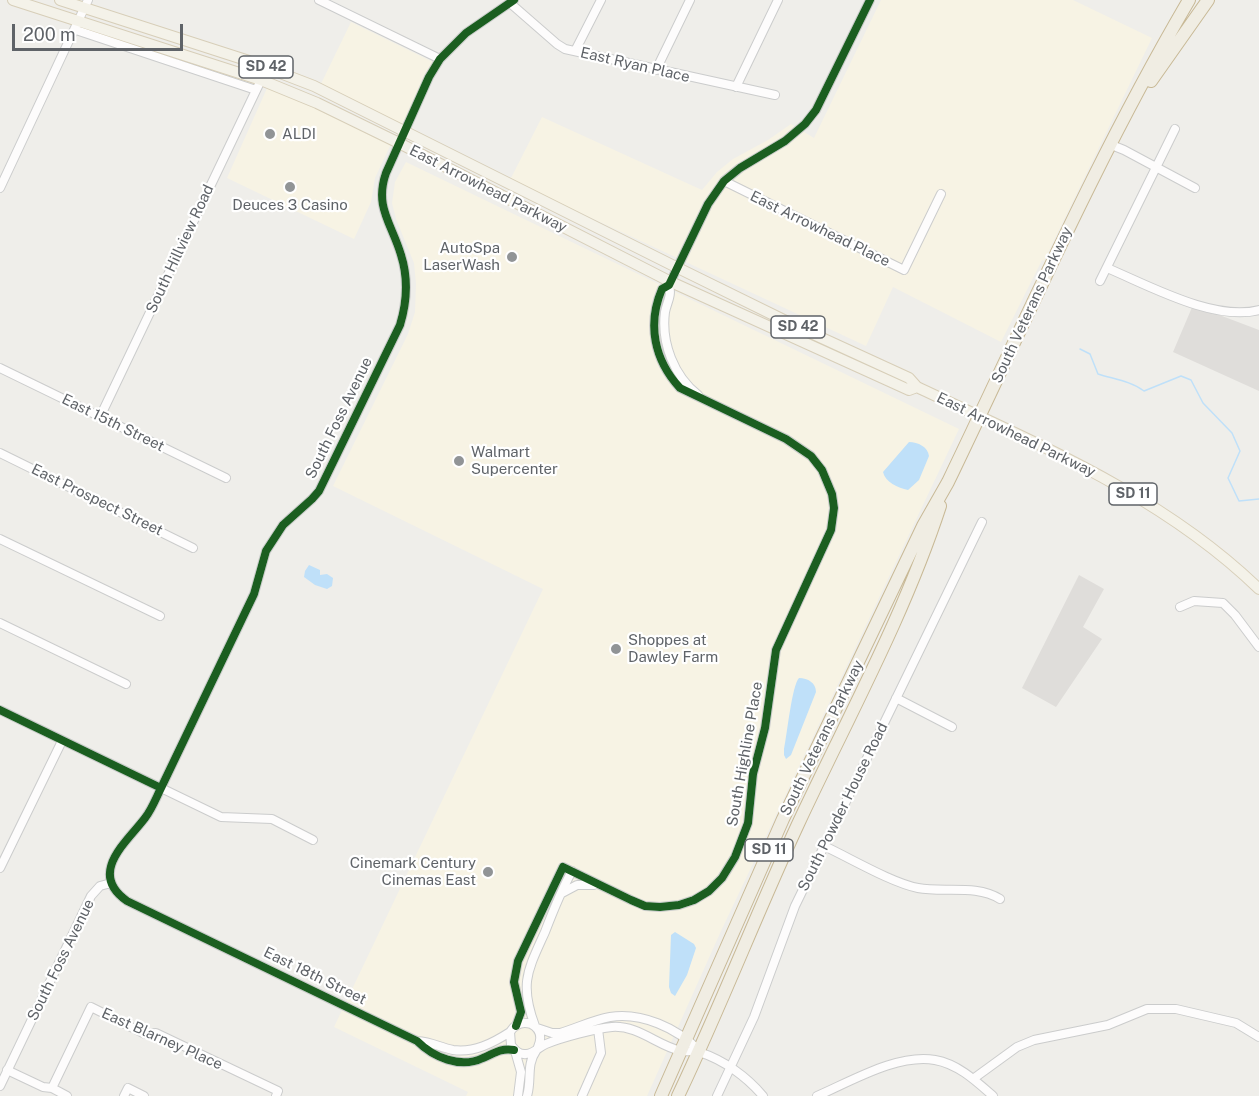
<!DOCTYPE html>
<style>
body{margin:0}
#map{position:relative;width:1259px;height:1096px;overflow:hidden;background:#efeeea;font-family:"Public Sans",sans-serif}
canvas{display:block}
.scale{position:absolute;left:12px;top:24px;width:171px;height:27px;box-sizing:border-box;border:3px solid #5f6368;border-top:0;padding-left:8px;font-size:18px;line-height:21px;white-space:nowrap;color:#5f6368;-webkit-text-stroke:4px #fff;paint-order:stroke}
</style>
<div id="map">
<canvas width="1259" height="1096"></canvas>
<div class="scale">200 m</div>
</div>
<script>
const ctx = document.querySelector('canvas').getContext('2d');
ctx.lineJoin = 'round';
function paint(path, color) { ctx.fillStyle = color; ctx.fill(path, 'evenodd'); }
function stroke(path, color, width, dash) { ctx.strokeStyle = color; ctx.lineWidth = width; ctx.lineCap = dash ? 'butt' : 'round'; ctx.setLineDash(dash || []); ctx.stroke(path); }
function write(font, color, halo, rows, align = 'center') {
  ctx.font = font + ' "Public Sans",sans-serif'; ctx.lineWidth = 4.5; ctx.setLineDash([]); ctx.textBaseline = 'middle'; ctx.strokeStyle = halo; ctx.fillStyle = color; for (const [text, x, y, turn = 0] of rows) {
    ctx.save(); ctx.translate(x, y); ctx.rotate((+turn || 0) * Math.PI / 180); ctx.textAlign = isNaN(turn) ? turn : align; if (halo) ctx.strokeText(text, 0, 0); ctx.fillText(text, 0, 0); ctx.restore();
  }
}
const commercial = new Path2D(`
 M881,0H1073L1152,38L1044,261L1042,260L1001,342L893,287L866,346L510,180L542,117L702,190L717,172L733,159L768,140L791,124L814,138Z
 M351,22L433,62L399,132L317,92Z
 M268,86L391,144L375,178L371,202L354,239L227,178Z
 M406,162L959,429L721,931L647,1096H466L468,1092L334,1027L543,589L333,486L408,334L415,312L416,284L414,263L396,219L392,203L395,182Z`);
const industrial = new Path2D(`
 M1193,305L1259,330V391L1173,352Z
 M1079,575L1104,589L1083,627L1102,639L1056,707L1022,688Z`);
const water = new Path2D(`
 M909,442C918,442 928,447 929,456L919,480L908,490C898,488 885,482 883,472Z
 M309,565L320,570V575L327,574L333,578L332,586L327,589L315,585L304,577L305,571Z
 M799,678C808,678 816,683 816,692L791,755L786,759L784,755V749C787,735 792,685 799,678Z
 M675,932L694,944L696,948L687,975L675,996L671,993L669,987L671,935Z`);
const stream = new Path2D(`
 M1080,349L1090,354L1098,374C1113,379 1131,381 1144,391L1181,376L1191,380L1203,403L1232,433L1240,451L1228,478L1239,501L1259,499`);
const minor = new Path2D(`
 M319,0L440,59
 M514,0L466,33L440,59L429,77L386,173C374,207 392,224 401,255C408,277 407,302 400,325L319,491L312,499L283,525L266,551L254,594L161,788C156,798 152,809 145,818C127,842 87,873 127,901L417,1041C433,1057 460,1069 483,1058C495,1053 500,1048 514,1050
 M510,3L557,44L565,49L775,95
 M76,30L256,90
 M575,51L601,0
 M656,70L690,0
 M736,87L778,0
 M1109,144L1124,150L1195,188
 M724,181L904,270L941,194
 M0,188L88,0
 M1107,268C1148,285 1214,322 1259,310
 M1100,281L1175,129
 M669,285C672,296 667,302 665,312C661,343 674,376 698,395
 M0,368L226,478
 M100,417L261,80
 M0,453L193,548
 M0,539L160,616
 M1180,607L1194,601L1223,603L1235,615L1259,647
 M0,623L126,684
 M896,698L952,727
 M0,710L221,817L272,819L313,840
 M824,846C850,858 892,883 918,888C944,893 976,884 1000,899
 M0,868L62,741
 M562,893L577,885H594
 M516,1026L521,1012L514,982L518,961L563,867L631,900L645,906L660,907L679,905L694,900L709,891L722,878L735,857L748,823L753,774L765,728L776,650L831,530L834,508L832,494L822,470L811,456L786,439L680,388C654,360 647,324 662,289L669,285L708,204L724,181L740,168L785,141L805,124L816,110L870,0
 M535,1026C519,983 528,970 545,932C553,911 561,891 572,871
 M537,1028L552,1033H560C577,1028 593,1020 610,1017C641,1012 678,1028 699,1051
 M417,1041C432,1042 439,1047 453,1050C474,1053 493,1043 510,1032
 M538,1047C542,1038 541,1029 531,1024C522,1021 515,1024 510,1032L511,1045C515,1050 519,1055 526,1054C533,1054 539,1047 546,1044C560,1038 597,1028 612,1027C638,1025 658,1046 681,1051C687,1052 694,1050 699,1052C724,1060 747,1077 763,1096
 M515,1051L521,1072L518,1096
 M7,1070L43,1087L52,1088L67,1096
 M973,1079L1017,1047L1034,1040L1108,1025L1147,1009H1176L1236,1023L1259,1037
 M0,1086L91,896L100,886L111,883
 M52,1088L91,1007L145,1034L156,1033L278,1091L276,1096
 M124,1096L128,1088L144,1096
 M527,1096C532,1080 526,1065 536,1051
 M582,1096L601,1053L598,1029
 M717,1096L754,1017L795,906L982,522
 M817,1096C850,1082 898,1053 935,1060C958,1064 976,1081 993,1096`);
const major = new Path2D(`
 M13,0L261,80L317,103L399,143L671,282L909,390L917,387
 M60,0L249,61L314,86L678,268L800,328L909,378L917,387C1037,444 1162,495 1259,589`);
const highway = new Path2D(`
 M1151,81L1208,0
 M661,1096L783,819L923,526L948,482C1026,320 1098,155 1189,0
 M678,1096C721,1006 757,912 799,822C848,717 904,616 940,506`);
const cycleway = new Path2D(`
 M514,0L466,33L440,59L429,77L386,173C374,207 392,224 401,255C408,277 407,302 400,325L319,491L312,499L283,525L266,551L254,594L161,788C156,798 152,809 145,818C127,842 87,873 127,901L417,1041C433,1057 460,1069 483,1058C495,1053 500,1048 514,1050
 M0,710L161,788
 M516,1026L521,1012L514,982L518,961L563,867L631,900L645,906L660,907L679,905L694,900L709,891L722,878L735,857L748,823L753,774L765,728L776,650L831,530L834,508L832,494L822,470L811,456L786,439L680,388C654,360 647,324 662,289L669,285L708,204L724,181L740,168L785,141L805,124L816,110L870,0`);
const markers = [
 [270,134,6,"#919496"],
 [290,187,6,"#919496"],
 [512,257,6,"#919496"],
 [459,461,6,"#919496"],
 [616,649,6,"#919496"],
 [488,872,6,"#919496"]
];
const shields = [
 [266,67,54],
 [798,327,54],
 [1133,494,48],
 [769,850,48]
];
const shieldNames = [
 ["SD 42",266,67],
 ["SD 42",798,327],
 ["SD 11",1133,494],
 ["SD 11",769,850]
];
const streetNames = [
 ["East Ryan Place",635,65,13],
 ["East Arrowhead Parkway",488,189,27],
 ["East Arrowhead Place",820,229,26],
 ["South Hillview Road",180,249,-65],
 ["South Veterans Parkway",1032,305,-65],
 ["South Foss Avenue",339,418,-64],
 ["East 15th Street",113,423,26],
 ["East Arrowhead Parkway",1016,435,26],
 ["East Prospect Street",97,500,26],
 ["South Veterans Parkway",822,738,-64],
 ["South Highline Place",745,754,-80],
 ["South Powder House Road",843,807,-64],
 ["South Foss Avenue",61,960,-64],
 ["East 18th Street",315,976,26],
 ["East Blarney Place",162,1039,24]
];
const poiNames = [
 ["ALDI",282,134],
 ["Deuces 3 Casino",290,205,"center"],
 ["AutoSpa",500,248,"right"],
 ["LaserWash",500,265,"right"],
 ["Walmart",471,452],
 ["Supercenter",471,469],
 ["Shoppes at",628,640],
 ["Dawley Farm",628,657],
 ["Cinemark Century",476,863,"right"],
 ["Cinemas East",476,880,"right"]
];
paint(commercial, '#f7f3e4');
paint(industrial, '#dfddda');
paint(water, '#bfe0f9');
stroke(stream, '#bfe0f9', 1.5);
stroke(minor, '#cbcccc', 10);
stroke(major, '#d7ceb8', 12);
stroke(highway, '#c8b996', 14);
stroke(minor, '#fdfcfc', 8);
stroke(major, '#f4f2e9', 10);
stroke(highway, '#f0ede3', 12);
stroke(cycleway, '#1b5e20', 8);
for (const [x, y, r, color] of markers) { const dot = new Path2D(); dot.arc(x, y, r, 0, 2 * Math.PI); ctx.fillStyle = color; ctx.fill(dot); stroke(dot, '#fff', 2); }
for (const [x, y, w] of shields) { const box = new Path2D(); box.roundRect(x - w / 2, y - 11, w, 22, 4.5); ctx.fillStyle = '#fff'; ctx.fill(box); stroke(box, '#5f6368', 1.5); }
write('bold 14px', '#5f6368', null, shieldNames);
write('15px', '#5f6368', '#fff', streetNames);
write('15px', '#5f6368', '#fff', poiNames, 'left');
</script>
